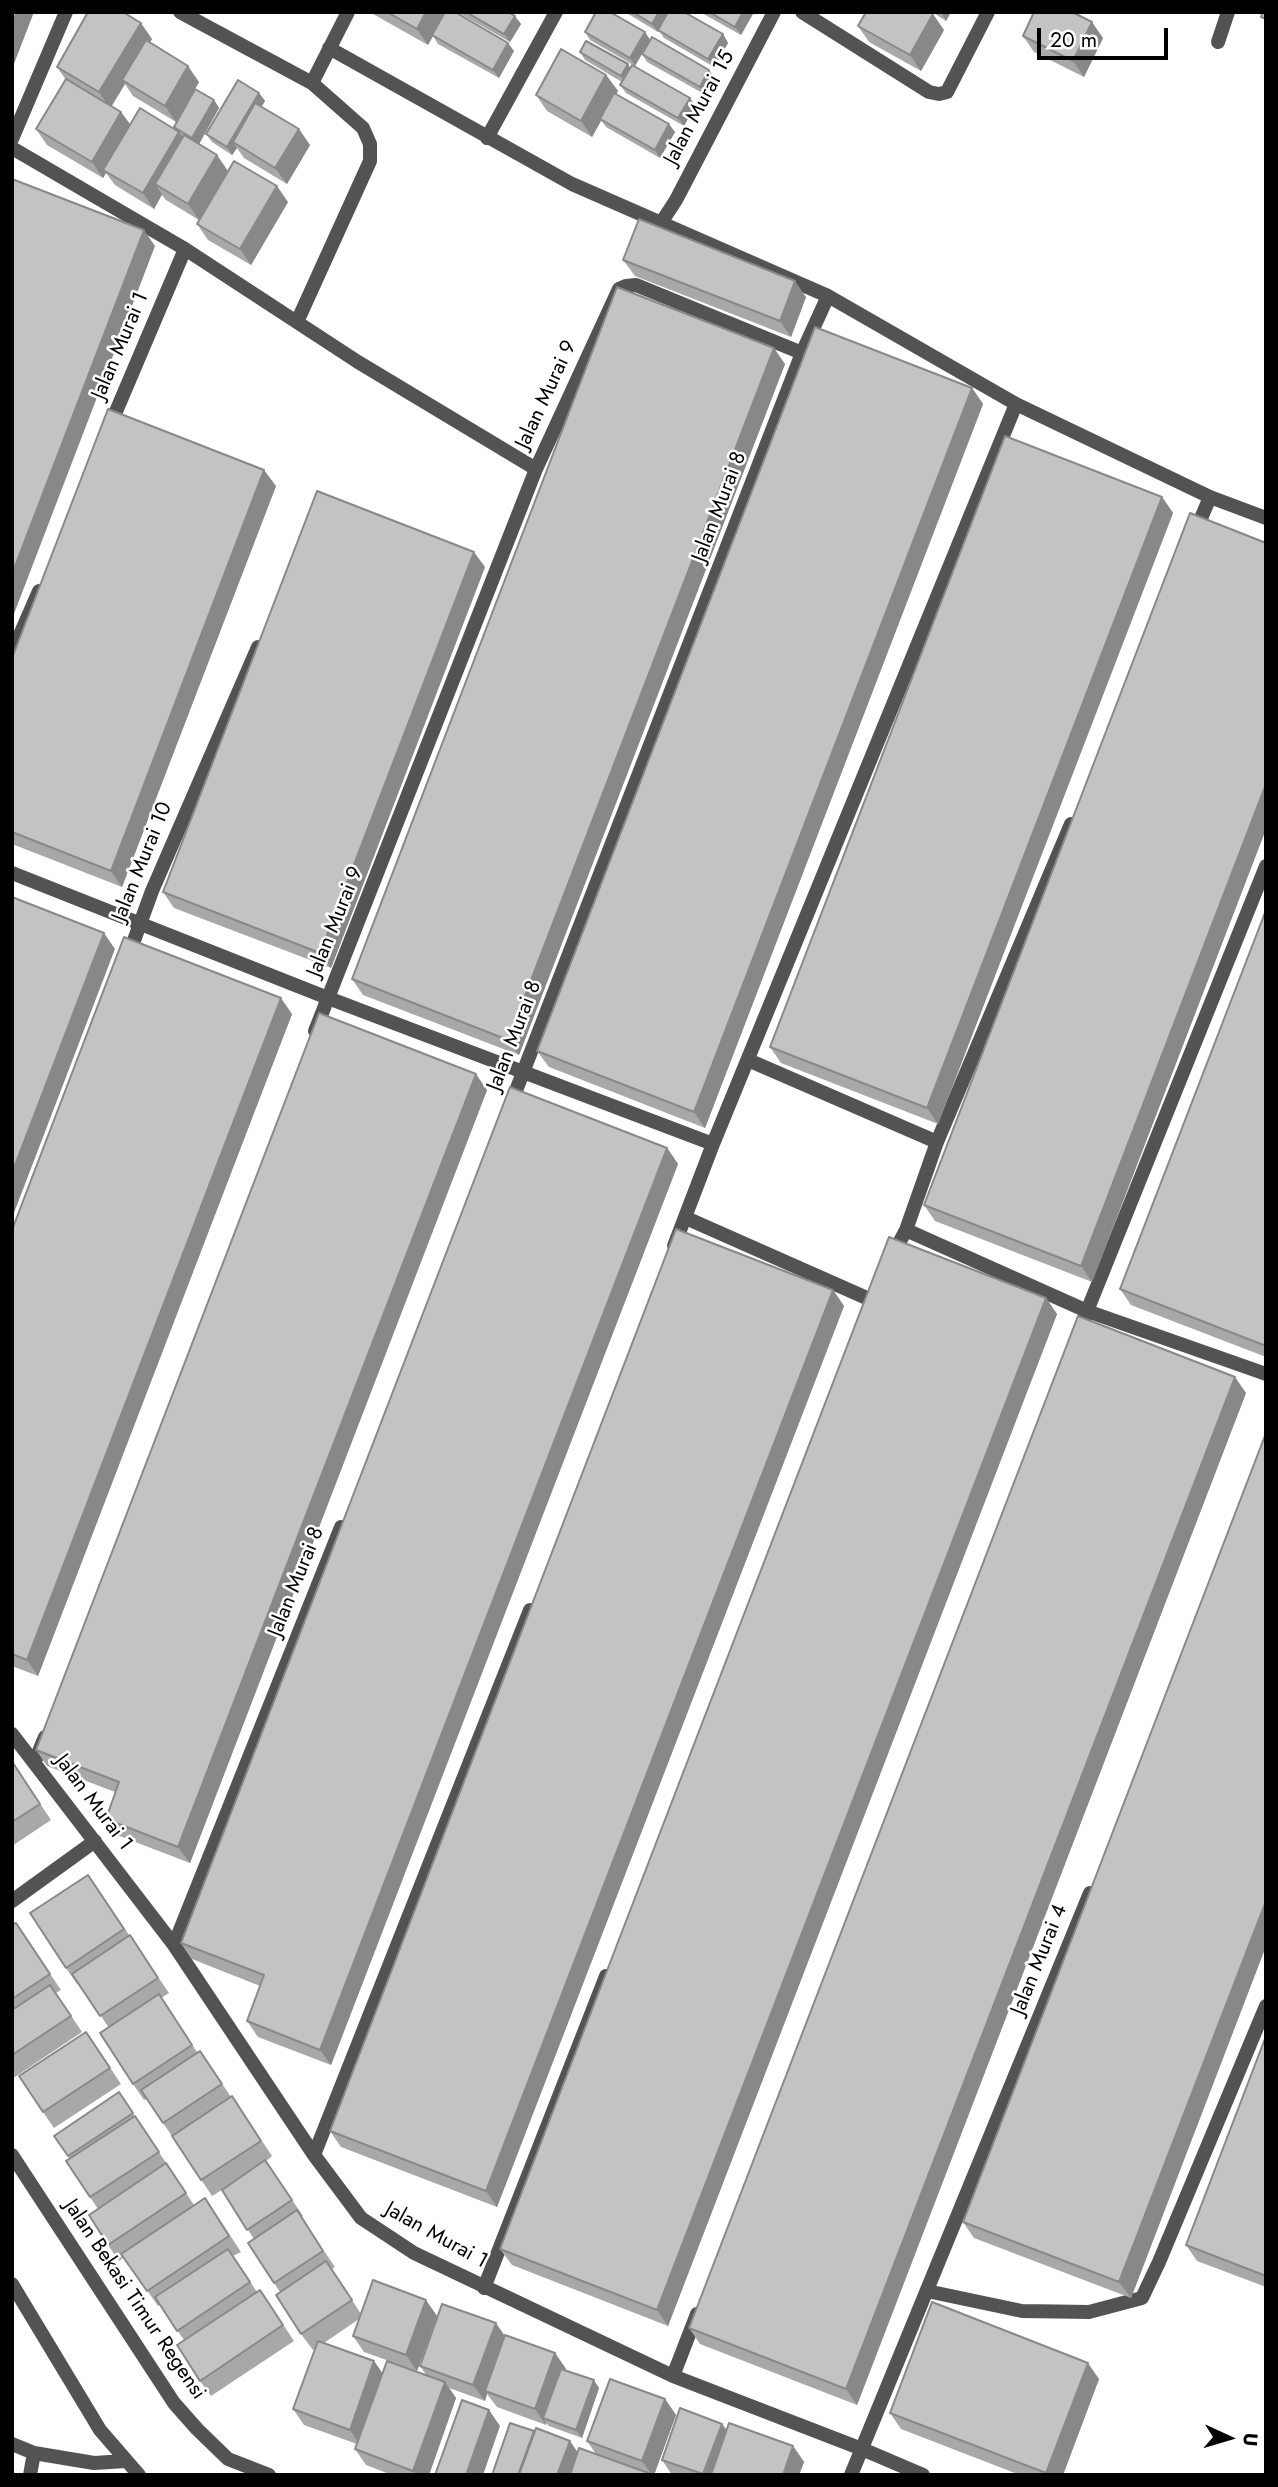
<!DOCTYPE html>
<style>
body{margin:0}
#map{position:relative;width:1278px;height:2487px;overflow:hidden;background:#fff;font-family:Jost,sans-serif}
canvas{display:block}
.frame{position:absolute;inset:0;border:14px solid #000;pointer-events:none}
.north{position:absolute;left:1194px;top:2403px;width:70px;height:70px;-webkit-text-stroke:5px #fff;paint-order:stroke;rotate:94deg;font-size:19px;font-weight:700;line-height:28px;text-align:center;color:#000}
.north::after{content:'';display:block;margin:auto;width:24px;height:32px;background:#000;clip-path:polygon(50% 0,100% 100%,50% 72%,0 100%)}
.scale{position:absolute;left:1037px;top:28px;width:131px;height:32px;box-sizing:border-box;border:4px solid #000;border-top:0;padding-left:9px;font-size:21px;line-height:24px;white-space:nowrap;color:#000;-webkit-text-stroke:5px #fff;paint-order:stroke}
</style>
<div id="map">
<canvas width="1278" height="2487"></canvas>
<div class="frame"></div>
<div class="north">U</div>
<div class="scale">20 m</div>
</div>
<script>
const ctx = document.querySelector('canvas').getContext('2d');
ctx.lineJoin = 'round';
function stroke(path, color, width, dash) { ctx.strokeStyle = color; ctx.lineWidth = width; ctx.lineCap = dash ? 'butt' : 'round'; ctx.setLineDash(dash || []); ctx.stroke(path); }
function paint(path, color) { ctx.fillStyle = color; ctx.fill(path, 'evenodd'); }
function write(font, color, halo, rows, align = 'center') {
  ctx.font = font + ' Jost,sans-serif'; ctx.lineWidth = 5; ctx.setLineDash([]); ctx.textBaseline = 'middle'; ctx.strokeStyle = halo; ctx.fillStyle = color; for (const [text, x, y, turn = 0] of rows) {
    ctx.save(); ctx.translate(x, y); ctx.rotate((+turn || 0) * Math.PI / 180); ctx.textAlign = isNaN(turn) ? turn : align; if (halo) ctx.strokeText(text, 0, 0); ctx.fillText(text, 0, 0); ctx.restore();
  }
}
const minor = new Path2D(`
 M180,12L312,83L363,128L370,144V161L297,322
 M802,12L929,92L939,94L947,92L988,12
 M1218,42L1228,12
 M329,48L572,184L828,296L1016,404L1210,497L1266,518
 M312,83L348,12
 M487,138L556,12
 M12,139L66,12
 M12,148L185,249L358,362L536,469
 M661,223L676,200L774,12
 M109,428L185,249
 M1194,535L1210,497
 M12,653L39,591
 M12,873L328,998L713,1144
 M128,957L152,891L258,647
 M315,1031L536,469L619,289L626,286L636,285L802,353
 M748,1060L937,1142
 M510,1106L802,353L828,296
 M686,1218L869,1299
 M906,1230L1087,1311L1266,1374
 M674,1246L713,1144L1016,404
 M891,1258L906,1230L937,1142L1071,824
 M1077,1336L1266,866
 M12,1734L174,1945L314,2155L361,2218L414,2253L673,2376L862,2449L923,2475
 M35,1761L45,1737
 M12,1901L95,1841
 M174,1945L341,1527
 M12,2155L174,2403L197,2429L228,2459L269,2475
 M314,2155L530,1610
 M12,2284L100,2430L139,2475
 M484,2288L606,1976
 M927,2291L1022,2311L1089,2312L1142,2298L1159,2262L1266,2006
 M673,2376L697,2314
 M12,2444L34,2453L30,2475
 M34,2453L94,2463L126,2461
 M851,2475L1090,1893`);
const wall = new Path2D(`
 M372,12H455L514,51L499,78L438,44L433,36L428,45L373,14Z
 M457,12H508L521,24L510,42Z
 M625,12H684L723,34L728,43L714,67L664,38L659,31L658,32Z
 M700,12H754L741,35Z
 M932,12H951L946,21Z
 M858,26L944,30L921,71L869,42Z
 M585,32H645L650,40L715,78L706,95L647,62L642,54L635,66L590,40Z
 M1023,36L1103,38L1084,77L1034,52Z
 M152,39L150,42L199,82L176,122L133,96L125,84L112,106L121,112L130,125L176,129L174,127L214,100L219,108L199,144V220L166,200L162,195L154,209L115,185L106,173L103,178L47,145L36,129L66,80L57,67Z
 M580,52L628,64L630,68L690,98L695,106L684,126L626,93L620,85L622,82L585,60Z
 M606,75L618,91L616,94L675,132L660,158L606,127L601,120L592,137L547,111L536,95Z
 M259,93L265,101L261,107L310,145L287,184L244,158L237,148L232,155L212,142L206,134Z
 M288,202L251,265L208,240L197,224Z
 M623,260L806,297L791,337L635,276Z
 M785,364L519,1055L363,995L352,979Z
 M972,388L983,404L705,1128L549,1067L537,1051Z
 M276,486L122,887L12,844V658Z
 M1162,497L1173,513L938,1124L781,1063L770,1047Z
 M1266,543V829L1092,1282L935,1221L924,1205Z
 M485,567L331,968L174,908L163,892Z
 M1266,910V1357L1131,1305L1120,1289Z
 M292,1014L38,1676L12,1666V1230Z
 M487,1090L190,1863L117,1835L106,1819L115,1792L47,1766L36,1750Z
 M667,1148L678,1164L331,2065L258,2037L247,2021L260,1986L192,1959L181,1943Z
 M833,1290L844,1306L497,2207L341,2147L330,2131Z
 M1046,1298L1057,1314L668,2326L512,2265L500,2249Z
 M1246,1393L857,2405L700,2344L689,2328Z
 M1266,1433V1946L1131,2298L974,2238L963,2222Z
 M13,1763L51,1820L12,1846V1764Z
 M88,1875L169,1993L161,1998L197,2052L200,2051L231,2097L232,2096L272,2156L266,2161L303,2216L301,2217L335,2267L332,2269L361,2314L437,2316L417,2371L364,2352L353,2336L359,2319L324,2343L374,2361L382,2373L427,2376L420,2366L505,2336L555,2353L566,2369L565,2370L599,2388L582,2438L549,2426L546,2423V2425L497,2407L487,2394L485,2401L449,2388L456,2398L429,2475H392L366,2465L355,2449L357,2444L304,2425L293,2409L315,2349L313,2350L301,2334L280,2292L248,2243L254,2239L222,2190L212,2196L147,2099L144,2100L133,2084L109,2028L79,1983L77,1984L66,1968Z
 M16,1923L61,1990L56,1993L82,2032L12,2079V1925Z
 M1266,2036V2287L1197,2261L1186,2245Z
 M97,2048L121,2084L54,2128L43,2112Z
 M119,2092L194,2205L216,2214L241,2252L233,2256L257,2292L260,2290L294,2341L211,2396L200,2381L184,2340L160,2305L158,2306L124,2257L119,2261L108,2245L98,2209L66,2161L70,2159L54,2136Z
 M1099,2379L1063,2475H1020L901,2429L890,2413Z
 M665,2399L676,2415L654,2475H492L535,2432L578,2452L596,2454L587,2441Z
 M722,2424L727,2430L793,2446L804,2462L799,2475H672L662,2460Z`);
const shadedWall = new Path2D(`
 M17,12H34L12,69V24Z
 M426,12H445L446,13L428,45L417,29Z
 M659,12H669L658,32L652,24Z
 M743,12H754L741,35L735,27Z
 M941,12H951L946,21Z
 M933,14L944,30L921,71L910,55Z
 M515,16L521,24L510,42L504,34Z
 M1092,22L1103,38L1084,77L1073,61Z
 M141,23L152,39L126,82L122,80L125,84L110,108L99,92Z
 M645,32L650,40L635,66L630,58Z
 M723,34L728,43L714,67L708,59Z
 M508,43L514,51L499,78L493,70Z
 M628,64L633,73L627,84L621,76Z
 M188,66L199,82L176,122L165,106Z
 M709,70L715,78L706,95L700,87Z
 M606,75L618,91L592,137L581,121Z
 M259,93L265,101L238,145L233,142L237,148L232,155L227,147Z
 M690,98L695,106L684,126L678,118Z
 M214,100L219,108L198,146L192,138Z
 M121,112L133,128L103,170L106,173L103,178L92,162Z
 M669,124L675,132L660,158L655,150Z
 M299,129L310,145L287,184L275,168Z
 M179,132L190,148L155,184L162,194L154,209L143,193Z
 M217,155L228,171L199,220L188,204Z
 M277,186L288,202L251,265L240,249Z
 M144,230L155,246L12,619V574Z
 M795,281L806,297L791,337L780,321Z
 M774,348L785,364L519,1055L508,1040Z
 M972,388L983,404L705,1128L694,1112Z
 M264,470L276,486L122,887L111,871Z
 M1162,497L1173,513L938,1124L927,1108Z
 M474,552L485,567L331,968L320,953Z
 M1266,784V829L1092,1282L1081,1266Z
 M104,933L115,949L12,1218V1173Z
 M281,998L292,1014L38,1676L27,1660Z
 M476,1074L487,1090L190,1863L178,1847Z
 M667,1148L678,1164L331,2065L320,2050Z
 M833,1290L844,1306L497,2207L486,2191Z
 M1046,1298L1057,1314L668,2326L657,2310Z
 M1235,1377L1246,1393L857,2405L846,2389Z
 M1266,1901V1946L1131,2298L1119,2282Z
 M426,2300L437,2316L417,2371L406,2355Z
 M496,2323L507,2339L485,2391L487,2394L485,2401L473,2385Z
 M555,2353L566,2369L548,2419L543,2418L546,2423V2425L535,2409Z
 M374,2361L385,2377L361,2446L350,2430Z
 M1088,2363L1099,2379L1063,2475H1047L1046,2473Z
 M594,2380L599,2388L582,2438L576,2430Z
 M445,2382L456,2398L429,2475H416L413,2471Z
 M665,2399L676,2415L654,2475H652L642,2461Z
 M489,2410L500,2426L483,2475H466Z
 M722,2424L733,2440L720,2475H704Z
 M570,2441L581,2457L574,2475H557Z
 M793,2446L804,2462L799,2475H783Z`);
const building = new Path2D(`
 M12,12H17L12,24Z
 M88,12H123L141,23L99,92L57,67Z
 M387,12H426L417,29Z
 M445,12H455L508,43L493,70L432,35Z
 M466,12H508L515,16L504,34Z
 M596,12H610L645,32L630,58L585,32Z
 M633,12H659L652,24Z
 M668,12H684L723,34L708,59L658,30Z
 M709,12H743L735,27Z
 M866,12H930L933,14L910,55L858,26Z
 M1034,12H1072L1092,22L1073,61L1023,36Z
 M1263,12H1266V19L1261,17Z
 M652,37L709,70L700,87L642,54Z
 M146,40L188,66L165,106L122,80Z
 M586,41L628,64L621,76L580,52Z
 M561,49L606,75L581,121L536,95Z
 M632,65L690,98L678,118L620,85Z
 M66,79L121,112L92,162L36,129Z
 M238,80L259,93L227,147L206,134Z
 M195,89L214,100L192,138L174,127Z
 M614,93L669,124L655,150L600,119Z
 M255,103L299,129L275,168L233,142Z
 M140,108L179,132L143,193L103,170Z
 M184,135L217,155L188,204L155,184Z
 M234,161L277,186L240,249L197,224Z
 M12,179L144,230L12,574Z
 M639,219L795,281L780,321L623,260Z
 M617,287L774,348L508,1040L352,979Z
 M815,327L972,388L694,1112L537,1051Z
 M108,409L264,470L111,871L12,832V658Z
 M1005,436L1162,497L927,1108L770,1047Z
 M317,491L474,552L320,953L163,892Z
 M1190,513L1266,543V784L1081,1266L924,1205Z
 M12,897L104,933L12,1173Z
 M1266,910V1346L1120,1289Z
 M124,937L281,998L27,1660L12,1654V1230Z
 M319,1013L476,1074L178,1847L106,1819L119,1782L36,1750Z
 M510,1087L667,1148L320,2050L247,2021L264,1975L181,1943Z
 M676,1229L833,1290L486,2191L330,2131Z
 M889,1237L1046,1298L657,2310L500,2249Z
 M1078,1316L1235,1377L846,2389L689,2328Z
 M1266,1433V1901L1119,2282L963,2222Z
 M13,1763L40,1804L12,1822V1764Z
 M88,1875L124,1929L66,1968L30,1913Z
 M16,1923L50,1974L12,1999V1925Z
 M130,1935L158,1978L100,2016L72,1974Z
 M50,1985L71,2016L12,2055V2010Z
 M159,1994L192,2045L133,2084L100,2033Z
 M86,2032L110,2068L43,2112L19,2076Z
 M1266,2036V2276L1186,2245Z
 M200,2051L222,2084L163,2123L141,2090Z
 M119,2092L133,2113L68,2156L54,2136Z
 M232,2096L261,2141L201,2180L172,2136Z
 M135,2116L159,2152L90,2197L66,2161Z
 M265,2160L292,2200L247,2230L222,2190Z
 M166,2163L186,2193L108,2245L89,2215Z
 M205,2198L229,2236L147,2291L121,2254Z
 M297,2210L323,2251L274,2283L248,2243Z
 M228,2249L250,2282L177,2331L155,2297Z
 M326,2261L352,2300L301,2334L276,2295Z
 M373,2280L426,2300L406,2355L353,2336Z
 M260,2290L283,2325L200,2381L177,2345Z
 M932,2302L1088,2363L1046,2473L890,2413Z
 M442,2304L496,2323L473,2385L420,2366Z
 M505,2335L555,2353L535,2409L485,2391Z
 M318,2341L374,2361L350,2430L293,2409Z
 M387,2361L445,2382L413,2471L355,2449Z
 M561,2369L594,2380L576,2430L543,2418Z
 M610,2379L665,2399L642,2461L587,2441Z
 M462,2400L489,2410L466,2475H435Z
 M680,2408L722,2424L703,2474L662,2460Z
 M510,2423L534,2431L518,2475H492Z
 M729,2423L793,2446L783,2475H711Z
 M536,2428L570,2441L557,2475H519Z
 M579,2448L654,2475H570Z`);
const streetNames = [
 ["Jalan Murai 15",700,108,-62],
 ["Jalan Murai 1",121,346,-67],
 ["Jalan Murai 9",547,395,-65],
 ["Jalan Murai 8",720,507,-69],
 ["Jalan Murai 10",143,862,-68],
 ["Jalan Murai 9",336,922,-68],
 ["Jalan Murai 8",515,1036,-69],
 ["Jalan Murai 8",297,1582,-68],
 ["Jalan Murai 1",93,1803,53],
 ["Jalan Murai 4",1040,1960,-68],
 ["Jalan Murai 1",436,2236,29],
 ["Jalan Bekasi Timur Regensi",134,2300,56]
];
stroke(minor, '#535353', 14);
paint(wall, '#a8a8a8');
paint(shadedWall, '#888');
paint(building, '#c3c3c3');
stroke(building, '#888', 2);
write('21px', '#000', '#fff', streetNames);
</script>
